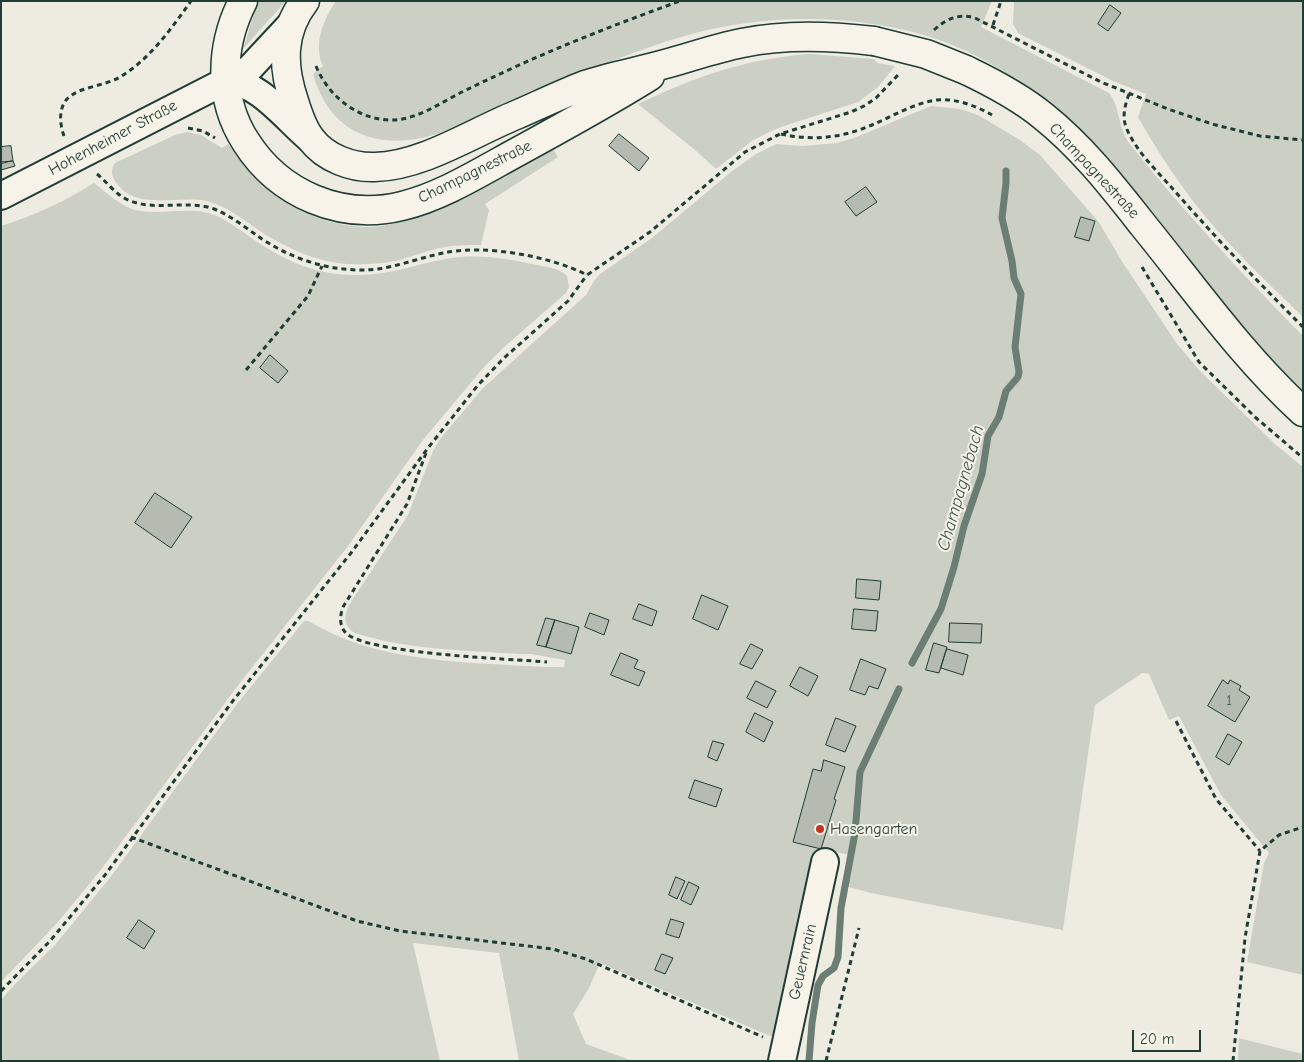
<!DOCTYPE html>
<meta charset="utf-8">
<style>
body{margin:0}
#map{position:relative;width:1304px;height:1062px;overflow:hidden;background:#eeece1;font-family:"Comic Neue",sans-serif}
canvas{display:block}
.frame{position:absolute;inset:0;border:2px solid #1f3d34;pointer-events:none}
.scale{position:absolute;left:1132px;top:1030px;width:69px;height:22px;box-sizing:border-box;border:2px solid #1f3d34;border-top:0;padding-left:6px;font-size:15px;line-height:18px;white-space:nowrap;color:#1f3d34;-webkit-text-stroke:4px #f7f3e8;paint-order:stroke}
</style>
<div id="map">
<canvas width="1304" height="1062"></canvas>
<div class="frame"></div>
<div class="scale">20 m</div>
</div>
<script>
const ctx = document.querySelector('canvas').getContext('2d');
ctx.lineJoin = 'round';
function paint(path, color) { ctx.fillStyle = color; ctx.fill(path, 'evenodd'); }
function stroke(path, color, width, dash) { ctx.strokeStyle = color; ctx.lineWidth = width; ctx.lineCap = dash ? 'butt' : 'round'; ctx.setLineDash(dash || []); ctx.stroke(path); }
function write(font, color, halo, rows, align = 'center') {
  ctx.font = font + ' "Comic Neue",sans-serif'; ctx.lineWidth = 4; ctx.setLineDash([]); ctx.textBaseline = 'middle'; ctx.strokeStyle = halo; ctx.fillStyle = color; for (const [text, x, y, turn = 0] of rows) {
    ctx.save(); ctx.translate(x, y); ctx.rotate((+turn || 0) * Math.PI / 180); ctx.textAlign = isNaN(turn) ? turn : align; if (halo) ctx.strokeText(text, 0, 0); ctx.fillText(text, 0, 0); ctx.restore();
  }
}
const green = new Path2D(`
 M258,1H286L243,49Z
 M336,1H992L981,27L1109,93C1120,107 1118,127 1129,143C1183,211 1242,274 1303,336V394L1280,372C1232,315 1183,259 1135,203C1110,175 1085,141 1059,115C1051,107 1040,100 1031,93C1020,85 1010,76 999,69C912,12 778,7 681,37C598,62 518,102 437,134C380,152 330,135 313,74L323,66C313,45 323,20 336,1Z
 M1014,1H1303V317C1269,284 1234,251 1204,215C1179,184 1157,151 1138,117L1146,94L1113,81L1018,33L1013,24Z
 M809,54L874,59L877,63L895,66L878,87L858,102L778,128L753,140L716,169L695,150L638,104C695,77 744,59 809,54Z
 M931,106L960,109L978,115L1020,140L1040,155L1098,221L1123,263L1177,344L1200,371L1276,445L1303,467V975L1247,962L1264,863L1269,853L1221,795L1179,716L1169,720L1149,674L1142,673L1095,705L1063,930L871,893L845,886L851,855L821,849L802,914L781,1038L770,1036L600,963L589,988L573,1014L586,1044L633,1061H519L499,953L413,943L440,1061H1V1000L15,984L55,945L109,879L237,704L304,621H308C320,627 332,634 345,639C406,663 481,663 545,667H564L565,660L531,654H518C463,650 407,650 355,633C343,626 344,617 349,605L408,515L433,451L440,439L483,388L586,295L594,281L600,274L652,238L731,172L756,154L776,144L803,146L837,143L854,138Z
 M187,132L201,135L222,148L228,144C235,152 240,161 247,169C276,202 322,227 368,227C424,226 503,175 553,149L558,157L485,204L489,210L481,245C467,245 454,245 440,248C426,251 413,256 400,260C383,264 364,265 347,264C318,262 291,250 266,235C247,223 230,207 207,201C177,195 135,212 115,181C111,175 111,169 115,163L175,135Z
 M94,183C106,192 120,206 135,210C162,216 191,205 217,216C232,223 245,234 259,243C290,263 316,274 354,275C387,276 417,264 450,258C478,254 505,258 532,264C544,267 559,267 567,276L569,287L566,293L503,348L484,367L423,440L348,546L236,688L100,871L58,922L1,982V226C34,216 65,201 94,183Z
 M1239,1038L1303,1054V1061H1238Z`);
const stream = new Path2D(`
 M912,663L941,609L954,567L964,526L982,474L988,436L999,417L1006,391L1018,377L1019,372L1015,347L1021,294L1014,278L1012,261L1002,218L1006,183V171
 M809,1061L812,1023L818,985L823,976L834,968L838,957L841,908L855,833L860,772L899,689`);
const building = new Path2D(`
 M1110,5L1121,13L1108,31L1098,24Z
 M619,134L649,158L639,171L609,146Z
 M11,146L13,161L1,162V147Z
 M13,161L15,166L1,170V164Z
 M866,187L877,202L856,216L845,202Z
 M1081,217L1095,221L1089,241L1075,237Z
 M270,355L288,371L278,383L260,368Z
 M155,493L192,517L171,548L135,523Z
 M857,579L881,581L879,600L856,598Z
 M702,595L728,606L718,630L693,619Z
 M639,604L657,611L652,626L633,619Z
 M854,609L878,611L876,631L852,629Z
 M590,613L609,620L604,635L585,627Z
 M546,618L555,620L546,647L537,645Z
 M555,620L579,627L571,654L546,647Z
 M950,623L982,624L981,643L949,642Z
 M934,643L947,647L939,673L926,670Z
 M751,644L763,650L752,669L740,664Z
 M947,649L968,655L963,675L941,668Z
 M621,653L638,660L634,668L645,672L639,686L611,675Z
 M861,659L886,669L878,689L869,686L865,695L850,690Z
 M800,667L818,676L808,696L790,686Z
 M1223,680L1228,684L1230,680L1241,686L1239,690L1250,697L1235,722L1208,706Z
 M756,681L776,691L767,708L747,698Z
 M755,713L773,722L764,742L746,732Z
 M836,718L856,726L845,752L826,745Z
 M1228,734L1242,742L1229,765L1216,757Z
 M713,741L724,744L717,761L708,757Z
 M824,760L845,767L834,799L836,800L821,849L793,842L813,769L821,771Z
 M695,780L722,789L716,807L689,798Z
 M676,877L685,881L677,899L669,895Z
 M689,882L699,887L691,905L681,900Z
 M671,919L684,923L679,938L666,934Z
 M139,920L155,931L144,949L127,938Z
 M662,954L673,958L665,974L655,970Z`);
const path = new Path2D(`
 M993,25L1001,1
 M934,30C946,19 959,13 975,18L1101,82L1168,109L1212,124L1260,136L1303,140
 M316,66C328,96 358,120 391,120C417,120 440,103 462,92C480,83 498,75 517,66C570,42 625,21 680,1
 M1129,94C1125,105 1122,116 1126,127C1135,150 1156,170 1172,188C1214,236 1258,282 1303,327
 M188,128L203,131L215,138
 M781,134C813,141 842,138 872,125C893,116 914,103 937,100C956,98 976,106 992,115
 M64,136C60,125 58,109 67,99C78,87 105,86 120,77C150,59 171,29 191,1
 M97,174C107,182 115,194 128,200C156,212 186,199 214,209C232,216 247,229 262,239C291,258 323,269 358,270C388,271 414,259 443,253C484,244 550,256 587,275L650,232L745,152L780,134L851,112L864,106L876,98L899,74
 M1142,267L1199,362L1255,417L1303,458
 M246,370L308,296L322,266
 M426,453L407,504L343,607C340,615 339,625 345,632C363,654 514,659 547,662
 M1176,721L1216,799L1260,851
 M131,837L357,921L400,931L553,949L586,959L763,1037
 M1,991L50,941L105,875L232,702L351,553L428,448L478,385L504,358L568,301L587,275
 M826,1061L859,928
 M1233,1061L1245,938L1260,851L1279,835L1303,827`);
const street = new Path2D(`
 M225,80C258,81 286,119 310,139
 M1,196L249,69L290,25
 M782,1061L825,862`);
const secondary = new Path2D(`
 M243,1C220,46 218,99 246,142C279,194 341,221 402,206C443,196 482,171 519,151C563,127 607,103 650,76
 M305,1C281,32 282,66 294,101C298,114 303,129 311,139C325,158 352,168 375,167C422,166 472,133 516,115C539,105 562,94 585,85C612,76 641,71 669,63C694,56 717,48 742,43C786,34 830,36 874,41
 M966,70C993,83 1020,97 1043,116C1082,147 1113,187 1143,225C1195,289 1242,356 1303,412`);
const secondaryBridge = new Path2D(`
 M874,41L926,54L966,70`);
const markers = [
 [820,829,5,"#c8321e"]
];
const numberNames = [
 ["1",1229,701]
];
const streetNames = [
 ["Hohenheimer Straße",113,138,-28],
 ["Champagnestraße",1094,171,47],
 ["Champagnestraße",475,172,-26],
 ["Geuernrain",803,962,-77]
];
const poiNames = [
 ["Hasengarten",830,829]
];
const waterNames = [
 ["Champagnebach",961,488,-74]
];
paint(green, '#cccfc4');
stroke(stream, '#6c7e74', 7);
paint(building, '#b5bbb0');
stroke(building, '#1f3d34', 1);
stroke(street, '#1f3d34', 30);
stroke(secondary, '#1f3d34', 31);
stroke(path, '#1f3d34', 3, [5, 4]);
stroke(street, '#f7f3e8', 26);
stroke(secondary, '#f7f3e8', 28);
stroke(secondaryBridge, '#1f3d34', 31, []);
stroke(secondaryBridge, '#f7f3e8', 28);
for (const [x, y, r, color] of markers) { const dot = new Path2D(); dot.arc(x, y, r, 0, 2 * Math.PI); ctx.fillStyle = color; ctx.fill(dot); stroke(dot, '#f7f3e8', 2); }
write('14px', '#445c53', null, numberNames);
write('16px', '#1f3d34', '#f7f3e8', streetNames);
write('16px', '#1f3d34', '#f7f3e8', poiNames, 'left');
write('italic 18px', '#3f584f', '#f7f3e8', waterNames);
</script>
